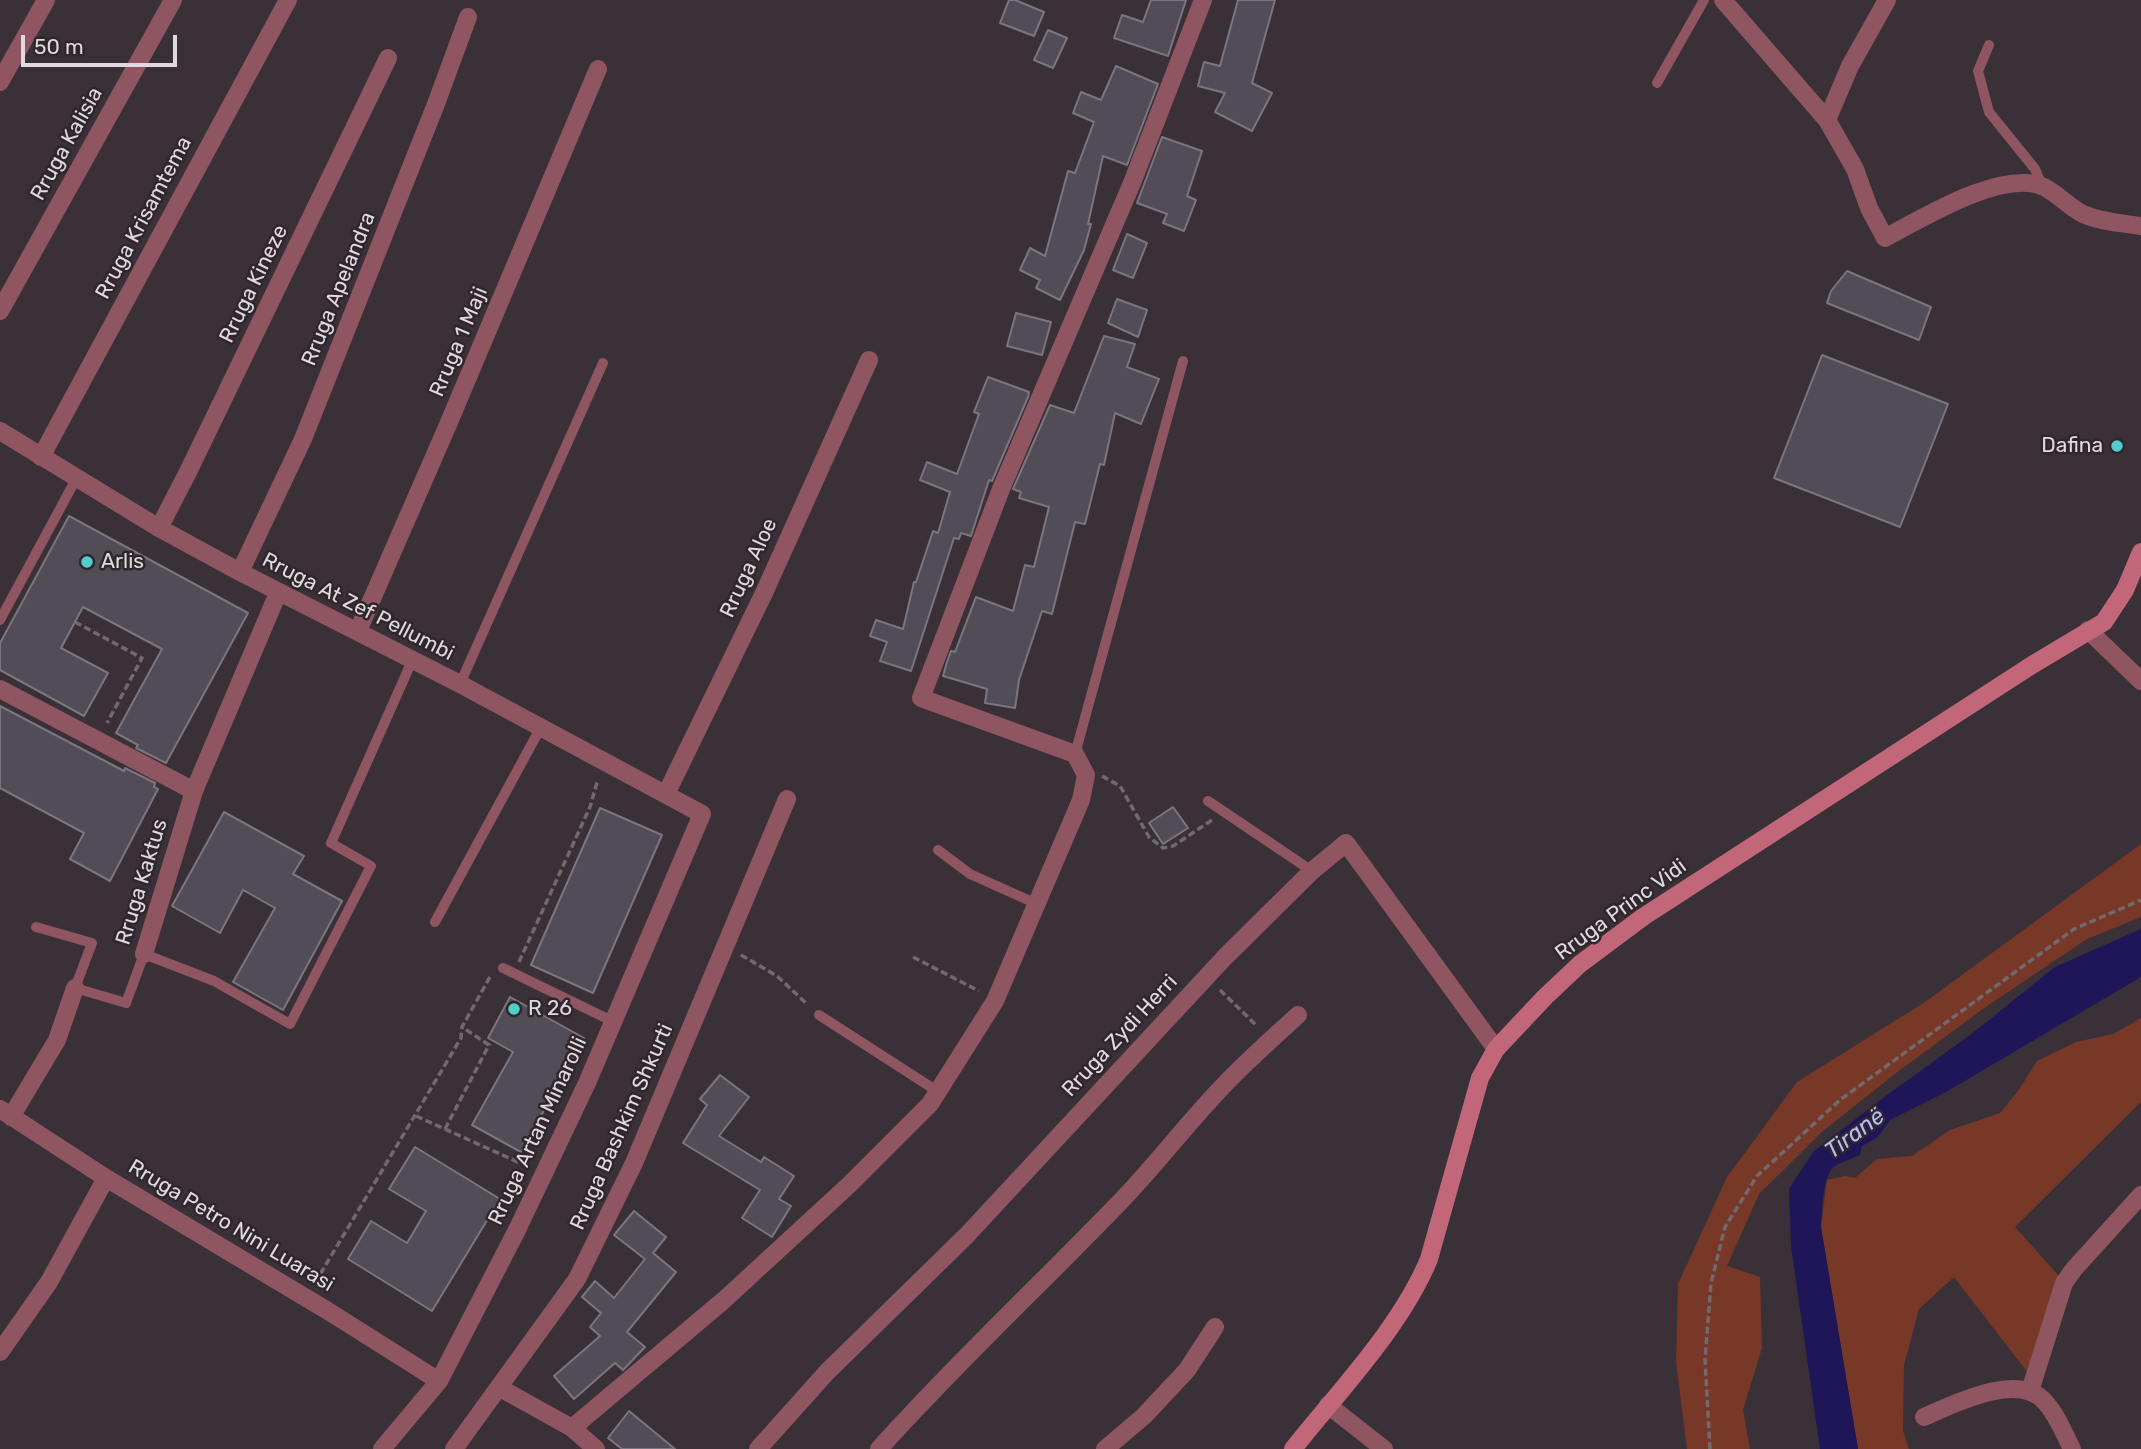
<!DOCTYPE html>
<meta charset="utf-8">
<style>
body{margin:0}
#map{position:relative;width:2141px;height:1449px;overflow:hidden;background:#3a3037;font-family:Rubik,sans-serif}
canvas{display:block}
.scale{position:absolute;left:21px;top:35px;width:156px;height:32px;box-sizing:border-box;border:4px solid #e0d9de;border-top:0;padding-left:9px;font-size:21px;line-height:24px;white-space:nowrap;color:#e0d9de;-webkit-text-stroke:5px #30262d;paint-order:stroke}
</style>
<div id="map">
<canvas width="2141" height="1449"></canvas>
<div class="scale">50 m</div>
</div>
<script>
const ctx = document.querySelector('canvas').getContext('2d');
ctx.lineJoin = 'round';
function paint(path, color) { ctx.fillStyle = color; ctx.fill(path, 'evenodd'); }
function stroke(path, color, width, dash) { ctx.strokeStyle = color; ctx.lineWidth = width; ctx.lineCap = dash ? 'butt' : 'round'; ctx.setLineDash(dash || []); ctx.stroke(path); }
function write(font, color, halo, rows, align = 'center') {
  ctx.font = font + ' Rubik,sans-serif'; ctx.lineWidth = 5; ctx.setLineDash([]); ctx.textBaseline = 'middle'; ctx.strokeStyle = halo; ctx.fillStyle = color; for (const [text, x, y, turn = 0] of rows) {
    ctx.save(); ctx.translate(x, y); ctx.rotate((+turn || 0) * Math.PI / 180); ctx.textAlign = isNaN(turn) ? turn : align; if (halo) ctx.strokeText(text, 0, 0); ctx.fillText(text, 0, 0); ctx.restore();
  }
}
const green = new Path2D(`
 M2141,844V917L2087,939L1987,1006L1896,1073L1823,1131L1759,1194L1727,1266L1760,1277L1762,1348L1743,1410L1750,1449H1687L1676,1362L1678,1284L1727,1177L1797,1082L1925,1002Z
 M2141,1018V1102L2015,1227L2060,1277L2028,1373L1954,1277L1919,1309L1904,1365L1903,1431L1909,1449H1858L1821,1227L1827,1180L1845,1176L1855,1178L1877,1159L1912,1156L1950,1130L2000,1113L2018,1091L2037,1061L2076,1042L2113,1034Z`);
const water = new Path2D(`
 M2141,929V977L1946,1092L1890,1120L1878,1137L1862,1146L1860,1155C1852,1159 1840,1162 1834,1167C1822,1177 1822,1212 1821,1227L1858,1449H1820L1791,1246L1789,1189L1813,1152L1879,1101L1974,1032L2055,967Z`);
const building = new Path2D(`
 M1009,0H1015L1044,12L1034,36L1000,23Z
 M1151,0H1186L1168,56L1114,38L1122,15L1143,22Z
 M1238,0H1275L1252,83L1272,93L1252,131L1215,112L1225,93L1198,86L1204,62L1220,66Z
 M1048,30L1067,38L1053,68L1034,60Z
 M1116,66L1158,84L1127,165L1103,156L1088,224H1091L1084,250L1060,300L1036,288L1040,280L1020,270L1030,248L1045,256L1068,171L1075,173L1094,122L1073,113L1081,92L1101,100Z
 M1162,137L1202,151L1187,196L1196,200L1184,231L1163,223L1167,214L1137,203Z
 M1127,234L1147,243L1133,278L1113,270Z
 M1847,271L1931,307L1919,340L1827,303L1831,291Z
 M1117,299L1147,310L1138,337L1108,323Z
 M1016,313L1051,322L1042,355L1007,346Z
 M1104,336L1135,344L1127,367L1159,379L1141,424L1115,413L1104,465L1100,464L1085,524L1075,522L1052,614L1042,611L1019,680L1015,708L985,703L987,689L943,676L947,662L951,651L955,652L976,597L1013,611L1025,565L1034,567L1049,507L1019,498L1021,492L1013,489L1050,405L1074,413Z
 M1822,355L1948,404L1900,527L1774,478Z
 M988,377L1029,392L1028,397L992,481L989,480L971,536L961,533L959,539L954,538L911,671L880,661L887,642L870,636L876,620L903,629L914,582H916L933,531L938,533L950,492L920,480L927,462L957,474L979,414L974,412Z
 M69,516L248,613L166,763L136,748L138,745L116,733L162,649L83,607L61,648L108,673L84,716L0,670V643Z
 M0,706L124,771L125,768L155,783L154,787L158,789L110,881L70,859L84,833L0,788Z
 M1173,807L1188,828L1163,844L1149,823Z
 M600,808L662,835L593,993L531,965Z
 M224,812L304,856L293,874L342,901L283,1010L233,982L275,908L243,890L220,933L172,906Z
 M510,997L584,1038L521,1152L472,1125L513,1052L488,1038Z
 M720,1075L749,1097L719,1136L761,1162L764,1157L794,1176L779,1199L791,1206L772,1237L742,1218L760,1190L683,1143L707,1105L700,1099Z
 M415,1147L500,1199L432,1311L348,1259L371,1221L407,1243L426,1211L389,1189Z
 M634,1211L666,1237L653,1253L676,1272L627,1332L645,1347L623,1370L615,1363L574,1399L554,1376L600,1336L590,1327L601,1313L582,1297L595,1281L614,1298L645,1259L614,1235Z
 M629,1411L675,1449H622L608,1438Z`);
const path = new Path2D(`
 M75,622L142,658L107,723
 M1102,776L1120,786L1149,837L1163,848L1173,846L1212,820
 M741,955L777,976L807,1004
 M913,957L979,991
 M519,962L590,807L598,779
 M1220,990L1257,1026
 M416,1116L529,1167
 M445,1129L489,1045L462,1027
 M315,1283L461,1038L462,1027L491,975
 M1710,1449L1705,1360L1711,1283L1725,1227L1757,1176L1840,1100L2074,929L2141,900`);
const lane = new Path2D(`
 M1989,45L1978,71L1989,112L2035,169L2042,186
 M1657,83L1704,0
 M0,620L76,479
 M460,684L603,363
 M1075,754L1183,361
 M1208,801L1312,871
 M938,850L970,874L1037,904
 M435,922L541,727
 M36,927L92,943L75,988L126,1003L144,954L214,981L290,1024L371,866L331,843L412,661
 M503,968L614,1022
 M819,1015L937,1091`);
const street = new Path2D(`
 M1723,0L1827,120L1855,169L1869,208L1885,238C1921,219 2003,168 2044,187C2058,194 2069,207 2083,214C2101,222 2122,223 2141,226
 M0,82L46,0
 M1827,120L1850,66L1887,0
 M0,311L173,0
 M0,431L159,528L240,572L460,684L702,814L587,1083L517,1230L439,1381L382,1449
 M41,457L288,0
 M159,528L188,472L388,58
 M240,572L303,439L436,104L468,17
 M2088,630L2141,681
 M358,631L447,427L598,69
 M0,689L194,791
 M666,794L764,593L869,360
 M144,954L194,791L278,593
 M0,1109L106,1178L328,1311L439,1381
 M11,1117L57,1040L75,988
 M0,1352L49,1282L106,1178
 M500,1388L572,1428L596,1449
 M2030,1391L2064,1283L2074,1269L2141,1195
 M1328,1405L1384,1449
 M1924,1417C1954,1404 2018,1371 2045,1402C2057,1415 2064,1433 2072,1449
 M572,1428L724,1300L850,1184L930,1104L995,1001L1081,800L1086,775L1075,754L921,698L1001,489L1132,183L1203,0
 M454,1449L577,1279L634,1163L787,799
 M758,1449L827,1372L967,1235L1225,957L1312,871L1346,843L1496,1049
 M879,1449C956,1363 1040,1285 1119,1203C1156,1165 1188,1122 1225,1084C1248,1060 1273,1038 1298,1015
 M1105,1449L1144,1416L1187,1370L1215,1327`);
const secondary = new Path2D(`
 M1293,1449C1339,1391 1401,1327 1429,1259L1480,1078L1496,1049L1545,997L1580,964L1643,917L2032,665L2104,622L2125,590L2141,552`);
const markers = [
 [2117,446,7,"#53cdcb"],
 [87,562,7,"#53cdcb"],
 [514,1009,7,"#53cdcb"]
];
const streetNames = [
 ["Rruga Kalisia",67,144,-61],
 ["Rruga Krisamtema",144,218,-62],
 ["Rruga Kineze",254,284,-64],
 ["Rruga Apelandra",339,289,-68],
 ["Rruga 1 Maji",459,342,-67],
 ["Rruga Aloe",749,568,-65],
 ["Rruga At Zef Pellumbi",358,607,27],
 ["Rruga Kaktus",142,882,-73],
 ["Rruga Princ Vidi",1621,910,-36],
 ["Rruga Zydi Herri",1120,1036,-47],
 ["Rruga Bashkim Shkurti",622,1127,-66],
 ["Rruga Artan Minarolli",538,1131,-65],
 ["Rruga Petro Nini Luarasi",231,1226,31]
];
const poiNames = [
 ["Dafina",2103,446,"right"],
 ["Arlis",101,562],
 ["R 26",528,1009]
];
const waterNames = [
 ["Tiranë",1855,1134,-37]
];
paint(green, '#773827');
paint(water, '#1e1659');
paint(building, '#514c56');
stroke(building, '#7b7580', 2);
stroke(path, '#72696f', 3.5, [7, 3.5]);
stroke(lane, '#8f5561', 10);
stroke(street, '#8f5561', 18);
stroke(secondary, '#c2667a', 18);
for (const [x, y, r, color] of markers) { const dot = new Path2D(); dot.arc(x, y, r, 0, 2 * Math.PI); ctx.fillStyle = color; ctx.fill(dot); stroke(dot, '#30262d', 2.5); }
write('21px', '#e0d9de', '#30262d', streetNames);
write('21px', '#e0d9de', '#30262d', poiNames, 'left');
write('italic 23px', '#b8bdfa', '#30262d', waterNames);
</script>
